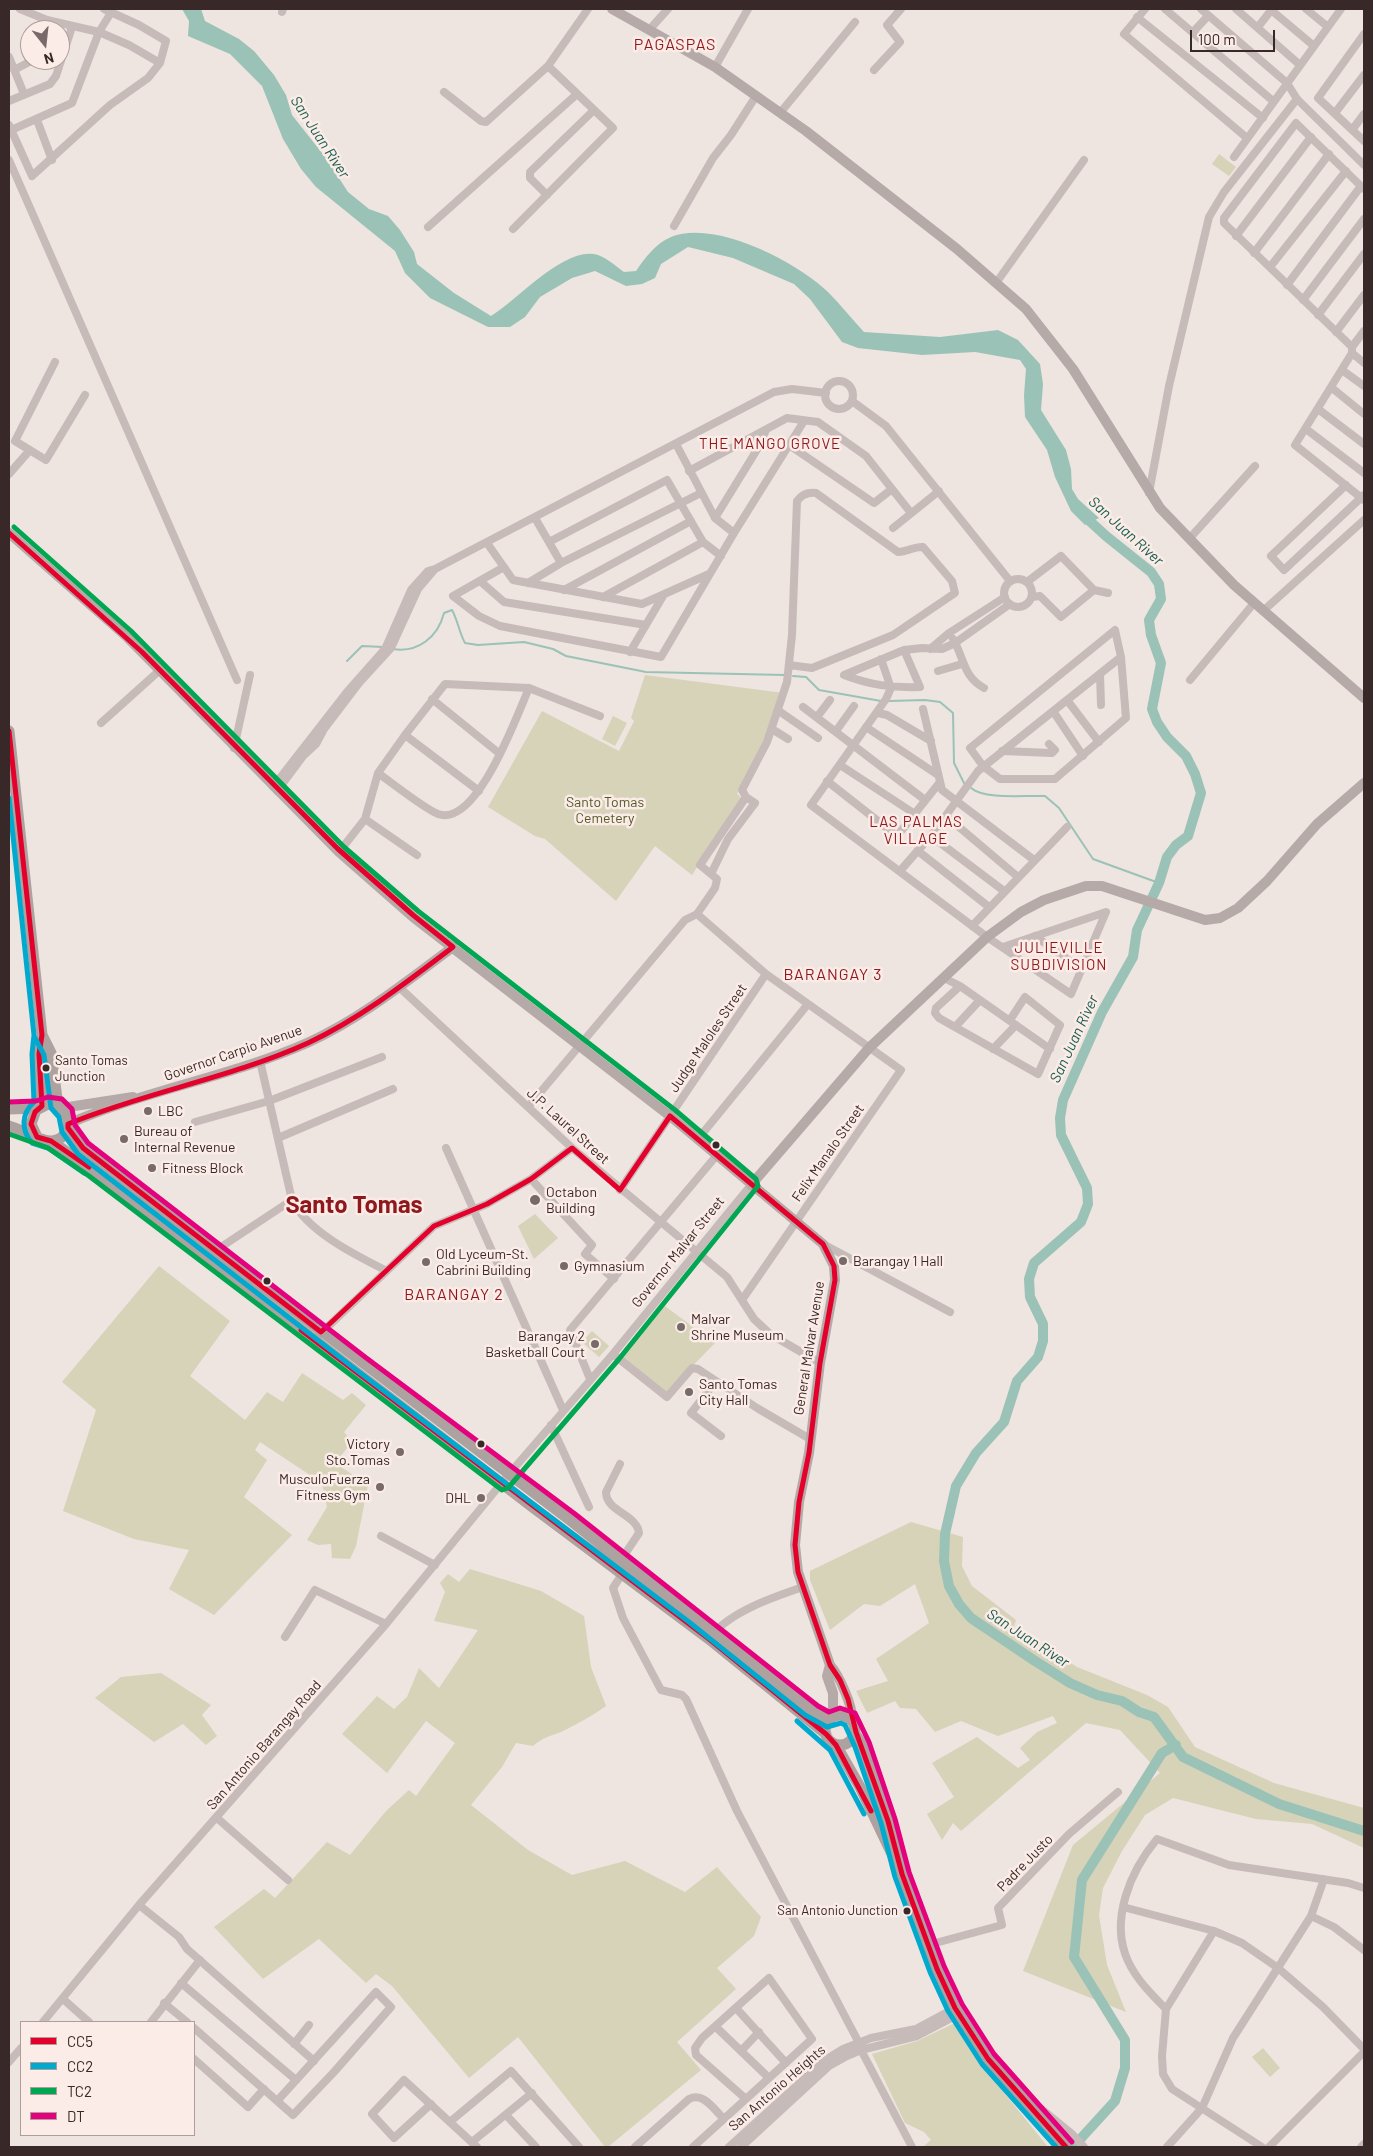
<!DOCTYPE html>
<style>
body{margin:0}
#map{position:relative;width:1373px;height:2156px;overflow:hidden;background:#eee4e0;font-family:Barlow,sans-serif}
canvas{display:block}
.frame{position:absolute;inset:0;border:10px solid #382827;pointer-events:none}
.legend{position:absolute;left:20px;top:2021px;width:175px;height:115px;box-sizing:border-box;background:#fbece7;border:1px solid #ad9e9a;margin:0;padding:6px 9px;list-style:none;font-size:15px;color:#382827}
.legend li{display:flex;align-items:center;gap:10px;height:25px}
.legend b{width:25px;border:1px solid #ad9e9a}
.north{position:absolute;left:20px;top:20px;width:50px;height:50px;box-sizing:border-box;background:#fbece7;border:1px solid #ad9e9a;border-radius:50%;rotate:164deg;font-size:14px;font-weight:700;line-height:20px;text-align:center;color:#382827}
.north::after{content:'';display:block;margin:auto;width:18px;height:22px;background:#786a68;clip-path:polygon(50% 0,100% 100%,50% 72%,0 100%)}
.scale{position:absolute;left:1190px;top:30px;width:85px;height:22px;box-sizing:border-box;border:2px solid #382827;border-top:0;padding-left:6px;font-size:15px;line-height:18px;white-space:nowrap;color:#382827;-webkit-text-stroke:4px #fbece7;paint-order:stroke}
</style>
<div id="map">
<canvas width="1373" height="2156"></canvas>
<div class="frame"></div>
<ul class="legend">
<li><b style="height:6px;background:#e4002b"></b>CC5</li>
<li><b style="height:6px;background:#00a9ce"></b>CC2</li>
<li><b style="height:6px;background:#00a651"></b>TC2</li>
<li><b style="height:6px;background:#e5007d"></b>DT</li>
</ul>
<div class="north">N</div>
<div class="scale">100 m</div>
</div>
<script>
const ctx = document.querySelector('canvas').getContext('2d');
ctx.lineJoin = 'round';
function paint(path, color) { ctx.fillStyle = color; ctx.fill(path, 'evenodd'); }
function stroke(path, color, width, dash) { ctx.strokeStyle = color; ctx.lineWidth = width; ctx.lineCap = dash ? 'butt' : 'round'; ctx.setLineDash(dash || []); ctx.stroke(path); }
function write(font, color, halo, rows, align = 'center') {
  ctx.font = font + ' Barlow,sans-serif'; ctx.lineWidth = 5; ctx.setLineDash([]); ctx.textBaseline = 'middle'; ctx.strokeStyle = halo; ctx.fillStyle = color; for (const [text, x, y, turn = 0] of rows) {
    ctx.save(); ctx.translate(x, y); ctx.rotate((+turn || 0) * Math.PI / 180); ctx.textAlign = isNaN(turn) ? turn : align; if (halo) ctx.strokeText(text, 0, 0); ctx.fillText(text, 0, 0); ctx.restore();
  }
}
const green = new Path2D(`
 M1219,154L1236,167L1229,176L1212,164Z
 M645,675L784,693L772,730L737,794L745,801L721,830L692,875L655,846L616,901L545,839L535,836L488,807L542,711L619,751L634,721L631,718Z
 M613,716L627,723L615,746L602,739Z
 M535,1214L558,1238L534,1259L518,1226Z
 M159,1266L230,1321L190,1376L245,1420L267,1392L283,1402L302,1373L343,1400L352,1393L366,1405L344,1432L352,1442L335,1463L368,1485L356,1546L350,1559L332,1558L331,1544L318,1545L307,1540L327,1507L322,1483L260,1442L255,1450L267,1460L244,1497L292,1535L214,1615L169,1589L189,1550L134,1539L63,1511L96,1410L62,1382Z
 M662,1304L715,1343L665,1394L620,1356Z
 M592,1331L609,1346L599,1357L582,1342Z
 M911,1522L963,1537L962,1566L972,1586L1016,1620L1014,1627L1077,1667L1147,1695L1168,1707L1195,1747L1274,1783L1364,1808V1848L1312,1824L1256,1819L1173,1798L1145,1815L1122,1851L1103,1888L1099,1915L1107,1965L1126,2012L1023,1971L1073,1845L1160,1773L1120,1730L1086,1723L961,1831L953,1823L942,1840L927,1814L954,1797L932,1763L977,1737L1018,1768L1030,1760L1020,1748L1037,1732L1057,1723L1053,1716L998,1736L961,1721L935,1732L916,1709L900,1708L895,1701L867,1713L856,1691L888,1681L876,1659L929,1623L915,1584L880,1606L864,1604L830,1630L810,1580V1571Z
 M470,1569L541,1591L584,1616L591,1667L606,1706C592,1716 577,1724 561,1732C550,1736 542,1738 533,1746L516,1743L502,1767L471,1805L528,1850L572,1875L625,1861L685,1892L717,1867L761,1917L754,1936L717,1968L736,1989L677,2042L701,2070L608,2147H605L518,2037L469,2078L392,1986L376,1974L366,1983L319,1939L263,1979L214,1927L264,1889L275,1898L327,1842L350,1855L386,1811L409,1790L416,1796L455,1743L426,1721L387,1773L342,1734L377,1696L394,1709L407,1697L419,1668L439,1688L478,1630L434,1621L445,1592L440,1583L448,1574L459,1582Z
 M161,1673L211,1705L202,1715L217,1736L206,1745L183,1724L154,1742L95,1698L121,1677Z
 M955,2023L1005,2094L1048,2147H923L931,2140L924,2132L905,2123L872,2054L917,2041Z
 M1263,2048L1280,2068L1270,2077L1252,2057Z`);
const water = new Path2D(`
 M182,9H201L205,21L239,39L254,51L274,75L286,95L292,115L326,158L348,192L369,209L388,216L400,230L414,252L417,264L454,293L491,316C518,300 565,245 598,255C607,258 617,267 624,272L636,271C645,258 656,243 671,237C715,219 797,262 828,292C840,304 852,319 864,332L940,337L998,330L1018,340L1040,364L1043,384L1041,410L1066,450L1071,469L1072,489L1078,499L1099,518L1085,525L1071,511L1055,477L1047,450L1025,417L1024,395L1026,369L1020,360L975,352L922,355L858,348L842,342L810,299L794,284L733,258L688,247L661,264L655,278L642,284L626,286L595,271L572,278L540,297L525,317L510,327H488L430,298L405,273L395,251L316,187L301,169L283,139L262,86L230,54L188,36L189,21Z`);
const stream = new Path2D(`
 M393,649C418,653 438,637 444,613L452,610C458,621 459,632 465,643L478,645L524,642L553,649L566,656L646,672L785,675
 M347,661L362,646L383,647
 M793,676L806,677L819,690L881,701
 M889,701L925,700L940,702L953,713L954,763L964,783
 M971,788C985,800 1026,795 1045,796L1059,808L1093,859L1159,883`);
const river = new Path2D(`
 M1082,514L1106,536L1151,572L1159,584L1161,599L1149,620L1151,635L1161,663L1152,709L1157,722L1167,737L1186,756L1195,774L1201,793L1188,836L1176,845L1167,857L1159,883L1137,930L1133,957L1102,1012L1063,1100L1060,1118L1061,1135L1087,1188L1088,1204L1081,1222L1034,1263L1029,1279L1030,1297L1043,1324V1341L1038,1357L1017,1381L1004,1422L976,1453L956,1486L945,1534L944,1561L949,1586L959,1604L971,1618L1035,1661L1070,1683L1097,1695L1122,1701L1139,1712L1154,1717L1183,1757L1279,1804L1364,1831
 M1073,2147L1115,2101L1125,2068V2040L1074,1957L1082,1880L1162,1753L1176,1745`);
const minor = new Path2D(`
 M20,9L47,20L99,32L129,45L160,63
 M1145,9L1124,34L1247,138
 M1165,9L1273,101
 M1201,9L1287,83L1297,99L1364,165
 M1236,9L1300,65
 M1270,9L1314,46
 M1306,9L1328,27
 M282,12L283,9
 M1137,17L1263,118
 M1258,27L1272,9
 M44,30L47,20
 M649,30L668,9
 M1193,32L1208,16
 M1364,34L1318,98L1364,141
 M9,57L24,94
 M715,67L748,9
 M14,70L33,60
 M874,70L900,42L887,25L901,9
 M444,92L481,121L486,122L548,66
 M9,101L50,84L56,76L72,27
 M780,113L855,22
 M1335,113L1364,75
 M37,120L52,160
 M9,125L32,176L110,105L148,78L160,63L166,41L139,25L104,9
 M1352,130L1364,114
 M9,131L72,103L99,32L112,11
 M1234,157L1341,9
 M9,160L237,680
 M1364,189L1296,123L1224,218V223L1352,347V353L1295,445L1364,500
 M547,195L530,178V172L594,110
 M674,226L713,158L731,135L756,96
 M428,227L577,94
 M513,229L613,128L548,66L588,9
 M1236,236L1311,137
 M1254,253L1329,154
 M1270,267L1346,171
 M996,283L1084,160
 M1287,285L1361,186
 M1303,300L1364,219
 M1318,315L1364,254
 M1336,332L1364,295
 M1352,347L1364,331
 M1352,353L1364,363
 M55,362L15,441L46,460L85,395
 M1342,370L1364,386
 M825 395a14 14 0 1 1 28 0a14 14 0 1 1-28 0Z
 M1332,388L1364,414
 M852,401L886,426L1010,581
 M1318,409L1364,444
 M1306,429L1364,473
 M676,444L715,518L734,533
 M789,445L874,503L892,489
 M689,471L787,418L818,422L866,456L911,513
 M9,474L30,450
 M1346,485L1271,556L1284,570L1364,495
 M1149,493L1169,386L1209,217L1224,192L1297,99
 M535,518L561,563L701,493
 M715,518L758,448L766,430
 M893,528L939,491
 M1189,539L1255,466
 M549,542L667,480L703,542L721,556
 M487,543L513,580L642,604L709,574
 M504,567L453,596L479,616L500,626L661,657L734,533L804,421
 M435,569L774,392L792,389L826,393
 M1004 593a14 14 0 1 1 28 0a14 14 0 1 1-28 0Z
 M480,581L504,602L646,625
 M1027,582L1061,556L1094,590
 M528,583L561,563
 M564,590L691,521
 M603,597L703,542
 M1032,597L1040,596L1061,617L1094,590L1108,593
 M1263,611L1364,520
 M1115,630L1121,657L1126,718L1055,779H1000L983,766L970,748Z
 M953,639C964,657 963,677 984,688
 M930,649L949,633L1005,597
 M904,650L920,687C892,688 870,685 844,675Z
 M904,650L922,648L942,649L955,643L1010,604
 M630,652L663,596
 M881,659L891,688L886,699L811,805L987,937L1071,994L1106,912L1003,947
 M938,671L962,664
 M1100,674L1101,705
 M1190,680L1254,603
 M432,699L500,754
 M1067,700L1099,742
 M803,707L925,800
 M923,709L942,790L1034,860
 M779,711L818,738
 M1053,711L1083,756
 M878,713L887,715L931,741
 M817,717L830,700
 M101,723L160,670
 M866,727L938,775
 M772,729L788,739
 M836,731L854,706
 M405,735L479,791
 M234,748L250,675
 M1002,751L1052,753L1055,750L1049,744
 M840,765L915,814
 M378,773C392,783 425,809 438,814C477,828 517,715 529,688
 M827,781L897,836L940,782
 M273,787L347,692L385,649L411,590L428,571L435,569L418,589L391,648L359,683L324,729L316,744L303,756L277,791
 M946,816L1018,877
 M365,819L417,855
 M931,836L1004,891
 M918,851L989,907
 M339,852L365,819L378,773L405,735L445,684L529,688L600,716
 M900,871L934,832L978,771L1121,657
 M711,874L728,839L755,803L746,797
 M697,914L715,888L717,879L700,865L746,797L742,790L767,742L787,682L792,635L797,501C802,494 808,492 816,493L898,552C908,552 914,546 923,547L952,581L955,593L893,635L812,668L789,665
 M972,926L1067,827
 M1035,936L1081,969
 M944,978L960,986L1050,1049
 M960,986L936,1008L935,1013L939,1018L1038,1074L1060,1025L1025,997L1010,1020
 M399,987L572,1148L727,1277L754,1319L770,1334L820,1363
 M955,1027L980,1000
 M993,1049L1016,1025
 M528,1107L685,920L697,914L766,974L901,1070L742,1300
 M195,1122L269,1101L382,1057
 M278,1138L393,1089
 M698,1139L808,1004
 M446,1148L563,1410
 M531,1179L592,1245L585,1254L614,1279
 M620,1190L766,974
 M292,1200C307,1231 355,1255 385,1270
 M823,1244L950,1312
 M215,1251L292,1200L260,1061
 M319,1335L434,1226L487,1204L531,1179L572,1148
 M613,1354L667,1397L692,1368L698,1369L757,1408L810,1439
 M590,1379L570,1330L717,1155
 M716,1381L691,1413L721,1436
 M551,1425L589,1507
 M620,1464L606,1492C606,1512 637,1514 639,1533L621,1560
 M381,1536L435,1565
 M622,1574L613,1588L623,1618L661,1690L682,1695L686,1699L737,1811L859,2043
 M712,1635C732,1611 774,1597 803,1587
 M285,1637L315,1590L386,1624
 M217,1818L288,1880
 M139,1905L179,1937L187,1949L314,2061
 M1123,1907L1214,1931L1242,1943L1278,1968L1323,2007L1364,2049
 M1311,1916L1334,1927L1364,1950
 M1214,1931L1166,2009L1162,2056L1163,2074L1172,2089L1262,2147
 M928,1945L1002,1925L998,1908L1069,1834L1118,1792
 M181,1983L296,2080
 M63,1999L89,2022
 M164,2003L187,2022
 M736,2008L786,2063
 M1166,2009C1152,1995 1136,1979 1128,1961C1109,1920 1131,1870 1157,1839L1229,1865L1348,1883L1364,1888
 M43,2022L139,1905L386,1624L509,1474L613,1354L751,1185
 M151,2022L200,1960
 M716,2027L769,2078
 M194,2028L293,2115L334,2072L391,2007L376,1992L278,2100
 M294,2044L309,2025
 M861,2050L912,2147
 M741,2051L759,2032
 M194,2059L248,2107L264,2089
 M9,2062L21,2048
 M1028,2098L1071,2133L1084,2147
 M431,2104L394,2138L372,2114L404,2080L477,2147
 M506,2115L536,2147
 M451,2121L511,2071L579,2147
 M472,2142L532,2093
 M635,2147L689,2099C703,2092 713,2108 723,2118
 M693,2147L812,2039L769,1978L702,2038L695,2048L696,2055L746,2099
 M729,2147L824,2061L843,2049L871,2038L916,2029L955,2008
 M741,2147L829,2066L847,2056L861,2050L917,2036L959,2014
 M1167,2147L1202,2108L1233,2038L1311,1916L1324,1879
 M1269,2147L1364,2052
 M1361,2147L1364,2144`);
const major = new Path2D(`
 M612,9L715,67L806,131L957,249L1026,309L1073,369L1160,508L1234,585L1364,698
 M9,533L126,636L339,852L413,917L670,1116L823,1244L834,1266L835,1280L820,1363L809,1453L799,1502L795,1545L798,1572L830,1665C839,1675 853,1706 852,1720
 M62,1108L133,1097
 M68,1124C145,1090 230,1077 307,1043C360,1019 406,982 453,947
 M751,1185L869,1048L987,937L1021,912L1044,900L1086,886H1102L1205,920L1220,918L1238,908L1267,881L1317,824L1364,783
 M830,1665L827,1676L833,1693V1717`);
const highway = new Path2D(`
 M9,731L42,1035L39,1054L42,1106
 M42,1035L51,1053L58,1106
 M9,1109L38,1108
 M9,1126C20,1129 40,1141 50,1141C74,1141 75,1105 48,1104L36,1110L31,1124L37,1137
 M68,1128L83,1148L174,1219L570,1520L810,1709L829,1720
 M51,1141L93,1170L531,1506L709,1639L826,1734
 M825 1730a15 15 0 1 1 30 0a15 15 0 1 1-30 0Z
 M855,1734L862,1744L888,1821L902,1874L937,1969L955,2008L988,2059L1066,2147
 M836,1745L860,1787L891,1852`);
const bus1 = new Path2D(`
 M9,533L142,652L338,849L413,915L453,947C407,982 361,1018 308,1043C231,1078 146,1092 68,1124V1128L83,1148L321,1332L434,1226L487,1204L531,1179L572,1148L620,1190L670,1116L823,1244L834,1266L835,1280L820,1363L809,1453L799,1502L795,1545L798,1572L830,1665L840,1680L848,1699L856,1732L888,1821L902,1874L937,1969L955,2008L988,2059L1066,2147
 M9,731L42,1035L39,1054L42,1106L35,1112L31,1124L37,1137L51,1141L89,1167
 M301,1330L709,1639L826,1734L836,1745L871,1811`);
const bus2 = new Path2D(`
 M9,798L34,1035L32,1054L34,1102C21,1114 21,1130 32,1143L48,1148L84,1173
 M35,1038L44,1055L51,1108L59,1117L62,1132L78,1154L355,1369L689,1622L805,1715L827,1727L841,1723L845,1725L855,1747L881,1823L895,1877L930,1972L948,2011L982,2064L1056,2147
 M797,1721L830,1750L864,1814`);
const bus3 = new Path2D(`
 M9,1134L48,1148L89,1176L502,1490L508,1488L619,1359L758,1186L756,1179L675,1110L418,911L344,847L131,631L14,527`);
const bus4 = new Path2D(`
 M9,1102L36,1101L48,1097L62,1099L72,1109L75,1125L88,1143L365,1357L575,1514L818,1706L829,1712L840,1708L855,1713L869,1742L895,1819L909,1872L944,1966L962,2004L994,2054L1072,2142`);
const markers = [
 [46,1068,4.5,"#382827"],
 [148,1111,5,"#786a68"],
 [124,1139,5,"#786a68"],
 [716,1145,4.5,"#382827"],
 [152,1168,5,"#786a68"],
 [535,1200,6,"#786a68"],
 [843,1261,5,"#786a68"],
 [426,1262,5,"#786a68"],
 [564,1266,5,"#786a68"],
 [267,1281,4.5,"#382827"],
 [681,1327,5,"#786a68"],
 [595,1344,5,"#786a68"],
 [689,1392,5,"#786a68"],
 [481,1444,4.5,"#382827"],
 [400,1452,5,"#786a68"],
 [380,1487,5,"#786a68"],
 [481,1498,5,"#786a68"],
 [907,1911,4.5,"#382827"]
];
const busNames = [
 ["Santo Tomas",55,1061],
 ["Junction",55,1077],
 ["San Antonio Junction",898,1911,"right"]
];
const parkNames = [
 ["Santo Tomas",605,802],
 ["Cemetery",605,818]
];
const streetNames = [
 ["Judge Maloles Street",708,1038,-56],
 ["Governor Carpio Avenue",233,1053,-19],
 ["J.P. Laurel Street",568,1126,42],
 ["Felix Manalo Street",828,1153,-55],
 ["Governor Malvar Street",678,1252,-51],
 ["General Malvar Avenue",809,1348,-81],
 ["San Antonio Barangay Road",264,1745,-49],
 ["Padre Justo",1025,1863,-46],
 ["San Antonio Heights",777,2088,-41]
];
const poiNames = [
 ["LBC",158,1111],
 ["Bureau of",134,1131],
 ["Internal Revenue",134,1147],
 ["Fitness Block",162,1168],
 ["Octabon",546,1192],
 ["Building",546,1208],
 ["Old Lyceum-St.",436,1254],
 ["Cabrini Building",436,1270],
 ["Barangay 1 Hall",853,1261],
 ["Gymnasium",574,1266],
 ["Malvar",691,1319],
 ["Shrine Museum",691,1335],
 ["Barangay 2",585,1336,"right"],
 ["Basketball Court",585,1352,"right"],
 ["Santo Tomas",699,1384],
 ["City Hall",699,1400],
 ["Victory",390,1444,"right"],
 ["Sto.Tomas",390,1460,"right"],
 ["MusculoFuerza",370,1479,"right"],
 ["Fitness Gym",370,1495,"right"],
 ["DHL",471,1498,"right"]
];
const waterNames = [
 ["San Juan River",320,137,57],
 ["San Juan River",1126,531,42],
 ["San Juan River",1074,1039,-65],
 ["San Juan River",1028,1638,33]
];
const neighbourhoodNames = [
 ["THE MANGO GROVE",770,444],
 ["LAS PALMAS",916,822],
 ["VILLAGE",916,839],
 ["JULIEVILLE",1059,948],
 ["SUBDIVISION",1059,965]
];
const quarterNames = [
 ["PAGASPAS",675,45],
 ["BARANGAY 3",833,975],
 ["BARANGAY 2",454,1295]
];
const townNames = [
 ["Santo Tomas",354,1205]
];
paint(green, '#d6d3b9');
paint(water, '#9bc2b7');
stroke(stream, '#9bc2b7', 2);
stroke(river, '#9bc2b7', 10);
stroke(minor, '#c7bbb9', 8);
stroke(major, '#b6aaa9', 10);
stroke(highway, '#ada29f', 11);
stroke(bus1, '#e4002b', 5);
stroke(bus2, '#00a9ce', 5);
stroke(bus3, '#00a651', 5);
stroke(bus4, '#e5007d', 5);
for (const [x, y, r, color] of markers) { const dot = new Path2D(); dot.arc(x, y, r, 0, 2 * Math.PI); ctx.fillStyle = color; ctx.fill(dot); stroke(dot, '#fbece7', 2); }
write('13px', '#382827', '#fbece7', busNames, 'left');
write('14px', '#555928', '#fbece7', parkNames);
write('14px', '#382827', '#fbece7', streetNames);
write('14px', '#382827', '#fbece7', poiNames, 'left');
write('italic 15px', '#185e4f', '#fbece7', waterNames);
ctx.letterSpacing = '1px';
write('15px', '#8f181d', '#fbece7', neighbourhoodNames);
ctx.letterSpacing = '0px';
ctx.letterSpacing = '1px';
write('16px', '#8f181d', '#fbece7', quarterNames);
ctx.letterSpacing = '0px';
write('bold 24px', '#8f181d', '#fbece7', townNames);
</script>
